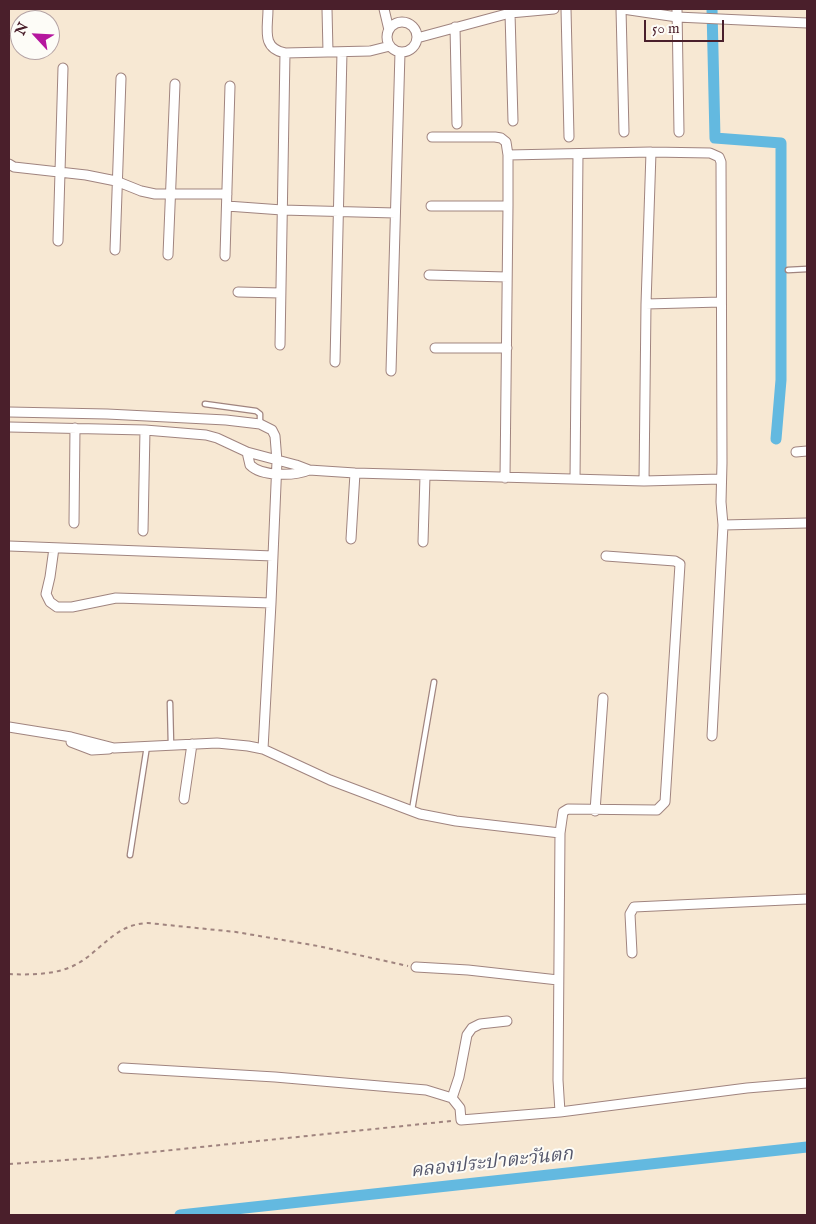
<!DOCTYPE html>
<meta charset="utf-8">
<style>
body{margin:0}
#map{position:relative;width:816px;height:1224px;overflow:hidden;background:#f7e8d3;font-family:"IM FELL English",serif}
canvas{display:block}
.frame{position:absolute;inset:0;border:10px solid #4a1f2b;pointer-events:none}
.north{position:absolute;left:10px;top:10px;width:50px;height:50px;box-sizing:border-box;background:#fdfcf7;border:1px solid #b5a4a5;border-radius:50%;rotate:295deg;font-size:14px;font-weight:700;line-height:20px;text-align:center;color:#4a1f2b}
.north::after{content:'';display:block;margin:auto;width:18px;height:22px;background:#b5179e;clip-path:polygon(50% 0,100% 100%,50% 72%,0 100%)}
.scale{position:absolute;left:644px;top:20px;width:80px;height:22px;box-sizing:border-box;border:2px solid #4a1f2b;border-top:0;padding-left:6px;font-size:15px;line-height:18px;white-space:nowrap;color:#4a1f2b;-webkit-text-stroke:4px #fdfcf7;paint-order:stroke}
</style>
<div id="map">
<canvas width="816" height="1224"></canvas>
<div class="frame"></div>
<div class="north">N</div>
<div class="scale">50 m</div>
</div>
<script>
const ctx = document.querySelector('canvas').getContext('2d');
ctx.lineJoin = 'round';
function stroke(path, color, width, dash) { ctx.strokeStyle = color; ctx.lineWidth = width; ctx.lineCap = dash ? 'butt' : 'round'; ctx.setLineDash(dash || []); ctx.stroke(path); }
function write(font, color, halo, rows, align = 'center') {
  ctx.font = font + ' "IM FELL English","Noto Serif Thai",serif'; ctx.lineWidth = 4; ctx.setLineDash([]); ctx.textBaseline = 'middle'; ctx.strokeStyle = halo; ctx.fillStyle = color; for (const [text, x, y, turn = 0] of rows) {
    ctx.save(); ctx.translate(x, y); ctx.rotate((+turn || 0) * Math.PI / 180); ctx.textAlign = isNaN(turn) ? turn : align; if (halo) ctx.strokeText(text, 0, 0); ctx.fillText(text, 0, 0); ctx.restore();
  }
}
const canal = new Path2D(`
 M712,9L715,138L781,143V380L776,439
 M180,1215L807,1147`);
const path = new Path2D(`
 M9,974C31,975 57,975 77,964C102,950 115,924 148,923L236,932L318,946L408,966
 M9,1164L95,1158L451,1121`);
const service = new Path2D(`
 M788,270L807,269
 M205,404L256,411L260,414V424
 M170,703L171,745
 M412,810L434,682
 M130,855L147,746`);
const minor = new Path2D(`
 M268,9C268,29 261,48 285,53L370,51L390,46
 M327,9L328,52
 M384,9L389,30
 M566,9L569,137
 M621,9L624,132
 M623,9L677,17L807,23
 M677,9L679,132
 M510,13L513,121
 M387 37a15 15 0 1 1 30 0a15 15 0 1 1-30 0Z
 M455,27L457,124
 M417,38L510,13L554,9
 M432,137H495L501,138L506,142L508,155V206L505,478
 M508,155L651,152L710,153L719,157L721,162L722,463L721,502L723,525L807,523
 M9,164L14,167L86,175L116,181L141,191L155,194H227
 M227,206L282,210L395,213
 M431,206H508
 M58,241L63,68
 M115,250L121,78
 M168,255L175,84
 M225,256L230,86
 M429,275L507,277
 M238,292L280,293
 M646,304L721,302
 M280,345L285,53
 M435,348H507
 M335,362L342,52
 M391,371L400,52
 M9,412L107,414L226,420L260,424L272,430L275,436L277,461L271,603L263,749
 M9,427L145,430L206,435L217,438L247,452L296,465L309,470L355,473L644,481L721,479
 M247,452L250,465C262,477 295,476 309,470
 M796,452L807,451
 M575,479L578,154
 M644,481L646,304L651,152
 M74,523L75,428
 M143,531L145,430
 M351,539L355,473
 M423,542L425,476
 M9,546L273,556
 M54,548L50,577L46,594L50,602L57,607H72L116,598L271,603
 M606,556L675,561L680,564L665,802L657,810L568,809L563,812L560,833L558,1080L560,1112L747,1088L807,1083
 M9,727L71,737L114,748L217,743L248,746L263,749L330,780L420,814L456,821L560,833
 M712,736L723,525
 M71,742L92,750L109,749
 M184,799L192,744
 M595,811L603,698
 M632,953L630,914L634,907L807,899
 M416,967L468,970L558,980
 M123,1068L275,1077L426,1090L452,1098L460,1108L461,1120L560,1112
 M452,1098L459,1077L467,1035L472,1028L480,1024L507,1021`);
const waterNames = [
 ["คลองประปาตะวันตก",492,1164,-6]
];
stroke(canal, '#63b9e0', 11);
stroke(service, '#a0847f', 7);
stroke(minor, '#a0847f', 11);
stroke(path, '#a0847f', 2, [4, 4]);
stroke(service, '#fff', 4.5);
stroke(minor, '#fff', 9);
write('italic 19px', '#53556a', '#fdfcf7', waterNames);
</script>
